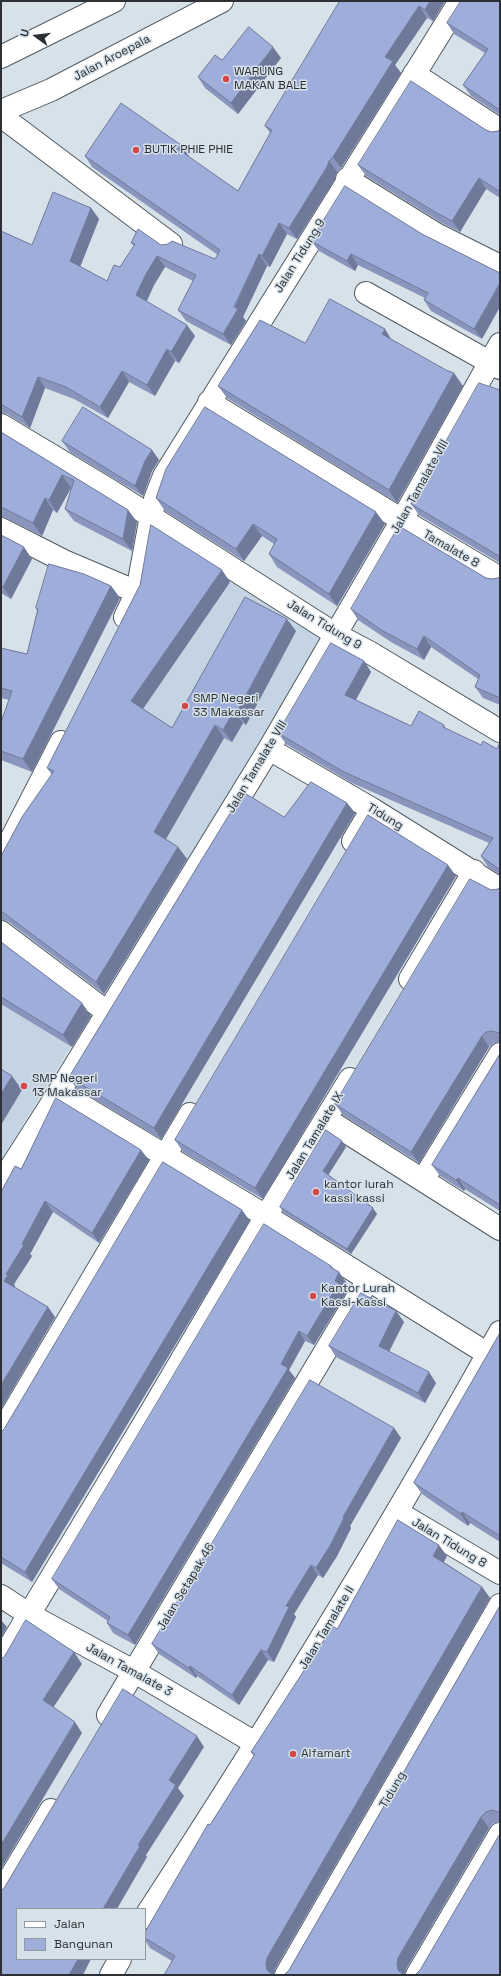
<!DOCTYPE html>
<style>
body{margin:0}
#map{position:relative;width:501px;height:1976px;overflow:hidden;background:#d6e1ea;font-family:"Space Grotesk",sans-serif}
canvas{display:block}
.frame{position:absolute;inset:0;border:2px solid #2c3034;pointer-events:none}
.legend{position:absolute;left:16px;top:1908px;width:130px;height:52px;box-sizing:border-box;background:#d6e1ea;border:1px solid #929aa1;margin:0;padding:5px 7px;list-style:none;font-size:12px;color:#2c3034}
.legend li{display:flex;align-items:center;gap:8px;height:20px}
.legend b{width:20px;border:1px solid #929aa1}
.north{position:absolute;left:16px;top:16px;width:40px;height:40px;-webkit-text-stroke:3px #d6e1ea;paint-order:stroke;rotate:285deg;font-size:11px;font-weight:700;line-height:16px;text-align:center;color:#2c3034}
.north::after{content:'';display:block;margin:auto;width:14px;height:18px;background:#2c3034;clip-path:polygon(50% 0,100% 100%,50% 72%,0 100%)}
</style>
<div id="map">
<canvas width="501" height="1976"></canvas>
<div class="frame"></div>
<ul class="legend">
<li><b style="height:5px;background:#fff"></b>Jalan</li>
<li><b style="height:11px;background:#9faddb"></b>Bangunan</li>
</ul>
<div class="north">U</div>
</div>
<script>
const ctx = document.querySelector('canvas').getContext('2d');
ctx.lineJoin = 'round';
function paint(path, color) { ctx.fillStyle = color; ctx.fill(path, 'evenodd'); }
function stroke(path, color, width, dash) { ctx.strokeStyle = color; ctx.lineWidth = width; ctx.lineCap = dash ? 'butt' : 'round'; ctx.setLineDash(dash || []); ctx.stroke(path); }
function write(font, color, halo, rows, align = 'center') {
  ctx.font = font + ' "Space Grotesk",sans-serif'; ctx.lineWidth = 3; ctx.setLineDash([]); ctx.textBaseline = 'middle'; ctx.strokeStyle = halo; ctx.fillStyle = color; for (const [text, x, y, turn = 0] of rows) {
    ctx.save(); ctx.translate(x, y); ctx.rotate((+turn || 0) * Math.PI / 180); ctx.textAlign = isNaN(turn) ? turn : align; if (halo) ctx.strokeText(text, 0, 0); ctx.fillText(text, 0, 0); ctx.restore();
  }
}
const built = new Path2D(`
 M161,537L324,636L108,992L1,921V869L53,777Z
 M1,951L92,1012L1,1160Z`);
const minor = new Path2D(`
 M414,74L500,130
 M1,116L171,244
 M347,179L436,234L500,266
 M366,293L500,368
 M209,402L402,520L500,578
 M1,425L111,491L335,634L369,652L500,731
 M1,529L64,561L137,592
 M125,617L137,592L151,516L155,499L164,476L460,1
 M269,749L372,809L500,889
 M353,841L372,809
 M1,859L61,742
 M1,932L107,1012
 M410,979L474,871
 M59,1092L266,1216L488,1354
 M326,1119L500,1229
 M423,1180L500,1054
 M1,1183L59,1092L269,749L402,520L500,344
 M1,1433L190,1114
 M397,1512L500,1573
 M1,1661L148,1417L266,1216L350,1079
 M108,1715L368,1280
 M1,1893L51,1810
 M286,1975L500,1605
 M417,1975L500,1834`);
const tertiary = new Path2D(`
 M1,1596L30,1615L135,1672L257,1744
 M145,1917C269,1726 389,1532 500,1332
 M111,1975L120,1959`);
const primary = new Path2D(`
 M1,57L114,1
 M1,111L51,90L222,1`);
const wall = new Path2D(`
 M340,1H445L433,21L427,18L395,65L401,73L341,168L337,172L335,179L297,239L287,234L270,267L267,266L243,317L246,321L231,345L186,321L178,310L193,281L165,267L154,285L147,301L195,336L179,363L175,361L155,396L129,382L108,418L74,399L45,388L30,428L7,414L1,413V231L32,245L91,208L99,219L80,267L107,281L120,267L134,246L131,243L161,245L215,259L218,255L92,167L85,156H189L188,157L238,191L270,133L265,126Z
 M500,1V115L471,96L463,85L485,53L454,34L447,23Z
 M281,58L238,114L205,88L198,77L222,60Z
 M500,129V198L486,189L460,232L442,223L366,176L358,165L486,130L491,132L498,131Z
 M422,234L482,339L431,311L424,300L425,298L358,265L355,271L319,251L311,241Z
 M392,340L463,386L397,503L227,398L218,386L305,343Z
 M500,390V563L419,515L411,504Z
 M1,432L128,510L137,522L132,551L74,521L65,509L72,488H71L57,513L53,510L42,536L6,518L1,517Z
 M62,441L152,450L159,460L152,471L143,496L70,452Z
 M156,498L385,524L337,606L277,567L269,554L274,544L262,536L244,561L165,511Z
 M1,535L32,559L11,599L1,593Z
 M500,576V705L483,698L475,687L478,679L431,647L424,660L391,642L358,620L351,609L486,578L492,579L498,578Z
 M230,582L143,709L172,728L296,631L246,725L243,723L232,742L224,738L166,839L178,847L187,859L104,994L9,922L3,920H1V856L52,775L47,768Z
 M111,586L120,598L32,772L1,760V722L9,700L1,698V648L27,654L37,611L36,608Z
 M364,661L371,672L356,700L411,726L444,725L446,729L481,745L497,749L500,742V875L488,867L481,856L489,843L352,783L286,744L278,733Z
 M347,803L355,813L161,1139L76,1088L69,1077L284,817Z
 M456,876L263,1199L183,1152L175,1140Z
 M500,887V1042L494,1043L489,1047L419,1163L343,1115L335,1104L491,890L498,889Z
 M1,942L91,1016L72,1047L1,1004Z
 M500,1054V1211L465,1189L464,1191L440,1176L432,1165Z
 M346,1147L328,1175L377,1214L351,1254L284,1213L280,1207Z
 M149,1160L99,1243L53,1212L30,1254L32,1256L14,1284L15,1286L14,1287L48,1307L55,1317L1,1409L21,1169Z
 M250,1221L32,1582L1,1563V1432Z
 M331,1266L334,1269L346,1282L343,1288L346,1293L314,1345L305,1341L289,1370L295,1378L135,1645L113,1633L107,1623L108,1621L59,1589L52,1579Z
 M396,1311L404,1322L389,1352L436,1383L425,1403L336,1357L329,1346Z
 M500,1333V1542L470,1523L468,1526L422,1494L414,1483Z
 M394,1428L401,1438L350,1526L351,1528L337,1556L323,1578L318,1575L294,1614L296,1617L274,1662L268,1660L239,1705L197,1676L196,1678L159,1654L152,1644Z
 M447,1556L444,1562L482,1587L490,1598L275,1969L274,1975L172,1961L150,1948L145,1940V1932L210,1825L254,1756L251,1752L337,1629Z
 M500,1606V1822L494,1823L489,1828L406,1969L405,1975L289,1970Z`);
const shadedWall = new Path2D(`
 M430,1H445L433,21L425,10Z
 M419,6L427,18L395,65L401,73L341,168L333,157L385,57Z
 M273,47L281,58L238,114L231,103Z
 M181,145L189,156L186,160L178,149Z
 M329,161L337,172L335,179L297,239L289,228Z
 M479,178L486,189L460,232L452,221Z
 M91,208L99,219L78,272L70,261Z
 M279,223L287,234L270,267L262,256Z
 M259,254L267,266L243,317L246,321L231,345L223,334Z
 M351,254L358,265L355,271L347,261Z
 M157,256L165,267L154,285L144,306L136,295L146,274Z
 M500,283V307L482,339L474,329Z
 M187,325L195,336L179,363L171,352Z
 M385,329L393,342L382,334Z
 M167,349L175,361L155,396L147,385Z
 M122,371L129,382L108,418L100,407Z
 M454,373L463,386L397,503L389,490Z
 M38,377L45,388L30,428L22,417Z
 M152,450L159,460L152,471L143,496L135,486L145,461Z
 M62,475L71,488L57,513L49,500Z
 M45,498L53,510L42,536L33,523Z
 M128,510L137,522L132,551L123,539Z
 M376,512L385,524L337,606L329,594Z
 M253,524L262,536L244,561L236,549Z
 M24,547L32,559L11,599L3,587Z
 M222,570L230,582L140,713L131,701Z
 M111,586L120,598L32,772L23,759Z
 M287,619L296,631L246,725L237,712Z
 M424,636L431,647L424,660L417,649Z
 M364,661L371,672L352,706L345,695Z
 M234,711L243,723L232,742L223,730Z
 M215,725L224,738L163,844L154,832Z
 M347,803L355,813L161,1139L154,1128Z
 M178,847L187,859L104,994L96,982Z
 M448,865L456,876L263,1199L255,1188Z
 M82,1003L91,1016L72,1047L63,1035Z
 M482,1036L489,1047L419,1163L411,1152Z
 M12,1076L22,1090L1,1125V1094Z
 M342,1141L346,1147L327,1177L323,1171Z
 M141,1150L149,1160L99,1243L92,1233Z
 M458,1178L465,1189L464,1191L456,1180Z
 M45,1201L53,1212L30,1254L32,1256L14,1284L15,1286L12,1291L4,1281L6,1274Z
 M373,1208L377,1214L351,1254L347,1249Z
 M242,1210L250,1221L32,1582L25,1572Z
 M331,1266L338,1275L339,1272L346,1282L343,1288L346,1293L314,1345L307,1336L335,1281L330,1267Z
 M48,1307L55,1317L1,1409V1385Z
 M396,1311L404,1322L386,1357L379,1346Z
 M299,1331L305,1341L289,1370L295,1378L135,1645L128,1635L281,1364Z
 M429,1372L436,1383L425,1403L418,1393Z
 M394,1428L401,1438L350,1526L351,1528L337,1556L323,1578L316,1568L343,1517Z
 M462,1512L470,1523L468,1526L461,1514Z
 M439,1545L447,1556L441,1567L433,1556Z
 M311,1565L318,1575L294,1614L296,1617L274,1662L267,1652L286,1606Z
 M482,1587L490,1598L275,1969L274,1975H271L267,1970L266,1964L267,1958Z
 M1,1620L7,1627L1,1638Z
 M261,1650L268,1660L239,1705L232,1695Z
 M74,1652L82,1664L51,1711L43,1700Z
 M190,1666L197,1676L196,1678L189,1668Z
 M75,1722L82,1733L1,1869V1845Z
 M197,1736L204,1747L178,1788L184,1796L146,1855L147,1857L117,1909H103L138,1845L169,1780Z
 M481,1817L489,1828L406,1969L405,1975H402L398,1970L397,1963L398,1958Z
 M78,1959H91L83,1975H69Z`);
const building = new Path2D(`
 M340,1H430L425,10L419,6L385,57L393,61L333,157L329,161L327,167L289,228L279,223L262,256L259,254L234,307L238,309L223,334L178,310L196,275L157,256L146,274L136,295L187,325L171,352L167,349L147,385L122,371L100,407L66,387L38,377L22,417L1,404V231L32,245L53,192L91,208L70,261L107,281L114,265L120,267L135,244L131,243L138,229L161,245L168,244L172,241L215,259L220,250L85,156L121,103L181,145L178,149L238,191L272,130L265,126Z
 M461,1H500V110L463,85L488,49L447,23Z
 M249,27L273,47L231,103L198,77L215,55L222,60Z
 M411,81L486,130L491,132L498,131L500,129V192L479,178L452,221L435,212L358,165Z
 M345,186L422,234L500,273V283L474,329L424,300L428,293L351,254L347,261L311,241Z
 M330,299L385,329L382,334L446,370L454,373L389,490L218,386L260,320L305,343Z
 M479,383L500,390V558L499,556L411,504Z
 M83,407L152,450L145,461L135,486L62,441Z
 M205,407L376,512L329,594L269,554L277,539L253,524L236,549L156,498L166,469Z
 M1,432L128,510L123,539L65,509L74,480L62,475L49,500L45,498L33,523L1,507Z
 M151,525L222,570L131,701L172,728L245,597L287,619L237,712L234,711L223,730L215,725L154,832L178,847L96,982L1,911V856L22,817L54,771L47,768L140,585Z
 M399,526L486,578L492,579L498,578L500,576V698L475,687L480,675L424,636L417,649L383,631L351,609Z
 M1,535L24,547L3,587L1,586Z
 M49,564L84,574L111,586L23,759L1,751V722L12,691L1,688V648L27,654L38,609L36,608Z
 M331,643L364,661L345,695L411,726L419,711L444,725L443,727L481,745L483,741L497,749L500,742V870L481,856L493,838L344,772L278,733Z
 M311,782L347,803L154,1128L69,1077L243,792L284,817Z
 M368,815L448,865L255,1188L175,1140Z
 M470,879L491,890L498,889L500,887V1034L499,1033L492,1031L486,1032L482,1036L411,1152L335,1104Z
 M1,942L82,1003L63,1035L1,997Z
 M500,1054V1205L458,1178L456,1180L432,1165Z
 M1,1069L12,1076L1,1094Z
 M56,1098L141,1150L92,1233L45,1201L22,1244L24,1245L6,1274L8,1275L4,1281L48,1307L1,1385V1192L15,1166L21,1169Z
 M326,1130L342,1141L323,1171L373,1208L347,1249L280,1207Z
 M163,1162L242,1210L25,1572L1,1557V1432L4,1429Z
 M264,1224L331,1266L330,1267L339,1272L335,1281L339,1283L307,1336L299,1331L281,1364L288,1368L128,1635L107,1623L110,1617L52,1579Z
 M361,1293L396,1311L379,1346L429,1372L418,1393L329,1346Z
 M500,1333V1536L462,1512L461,1514L414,1483Z
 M310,1380L394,1428L343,1517L344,1518L330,1546L316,1568L311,1565L286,1606L289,1607L267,1652L261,1650L232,1695L190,1666L189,1668L152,1644Z
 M398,1520L437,1544L439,1545L433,1556L482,1587L267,1958L266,1964L267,1970L273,1975H164L175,1956L145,1938V1932L208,1824L210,1825L255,1754L251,1752L333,1626L337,1629Z
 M500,1606V1814L499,1812L492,1810L486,1812L481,1817L398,1958L397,1963L398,1970L404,1975H284L289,1970Z
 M26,1620L74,1652L43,1700L75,1722L1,1845V1659L4,1657Z
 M123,1689L197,1736L169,1780L176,1785L138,1845L140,1846L103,1909H17V1959H78L69,1975H1V1891L4,1888Z
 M500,1834V1975H415L420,1970Z`);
const markers = [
 [226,79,4,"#d54649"],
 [136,150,4,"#d54649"],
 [185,706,4,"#d54649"],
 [24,1086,4,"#d54649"],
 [316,1192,4,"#d54649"],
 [313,1296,4,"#d54649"],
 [293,1754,4,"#d54649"]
];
const streetNames = [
 ["Jalan Aroepala",112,58,-28],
 ["Jalan Tidung 9",300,256,-58],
 ["Jalan Tamalate VIII",420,487,-61],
 ["Tamalate 8",451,549,30],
 ["Jalan Tidung 9",324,625,31],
 ["Jalan Tamalate VIII",257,767,-59],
 ["Tidung",385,817,31],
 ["Jalan Tamalate IX",315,1136,-59],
 ["Jalan Tidung 8",449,1543,31],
 ["Jalan Setapak 46",186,1587,-59],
 ["Jalan Tamalate II",327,1628,-59],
 ["Jalan Tamalate 3",129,1670,29],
 ["Tidung",393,1790,-60]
];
const poiNames = [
 ["WARUNG",234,72],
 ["MAKAN BALE",234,86],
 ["BUTIK PHIE PHIE",144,150],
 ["SMP Negeri",193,699],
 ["33 Makassar",193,713],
 ["SMP Negeri",32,1079],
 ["13 Makassar",32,1093],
 ["kantor lurah",324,1185],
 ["kassi kassi",324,1199],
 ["Kantor Lurah",321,1289],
 ["Kassi-Kassi",321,1303],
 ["Alfamart",301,1754]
];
paint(built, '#c4d4e2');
stroke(minor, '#515a61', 24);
stroke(tertiary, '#515a61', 24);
stroke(primary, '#515a61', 24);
stroke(minor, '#fff', 22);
stroke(tertiary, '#fff', 22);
stroke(primary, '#fff', 22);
paint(wall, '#8995bc');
paint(shadedWall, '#6f7999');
paint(building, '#9faddb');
stroke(building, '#6f7999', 1);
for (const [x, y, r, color] of markers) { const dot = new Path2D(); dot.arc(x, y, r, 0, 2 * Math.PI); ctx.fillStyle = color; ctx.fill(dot); stroke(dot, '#d6e1ea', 1.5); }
write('12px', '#2c3034', '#d6e1ea', streetNames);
write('12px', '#2c3034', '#d6e1ea', poiNames, 'left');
</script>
